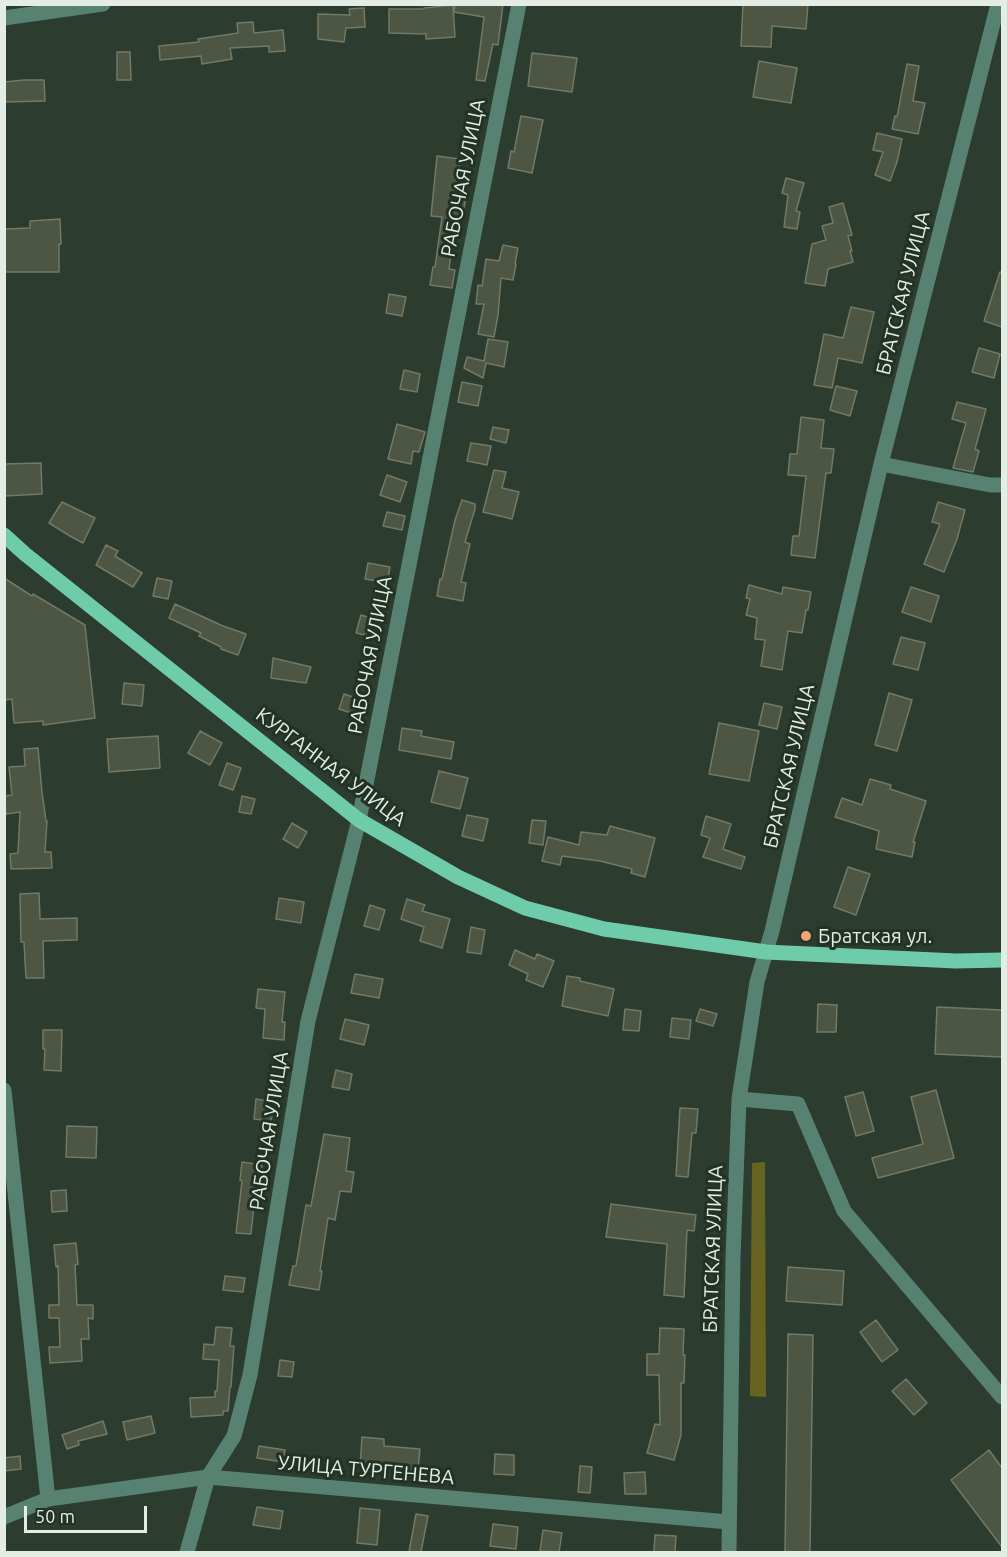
<!DOCTYPE html>
<meta charset="utf-8">
<style>
body{margin:0}
#map{position:relative;width:1007px;height:1557px;overflow:hidden;background:#2c3c2e;font-family:Ubuntu,sans-serif}
canvas{display:block}
.frame{position:absolute;inset:0;border:6px solid #e3ede4;pointer-events:none}
.scale{position:absolute;left:24px;top:1506px;width:123px;height:27px;box-sizing:border-box;border:3px solid #e3ede4;border-top:0;padding-left:8px;font-size:18px;line-height:21px;white-space:nowrap;color:#e3ede4;-webkit-text-stroke:4px #223224;paint-order:stroke}
</style>
<div id="map">
<canvas width="1007" height="1557"></canvas>
<div class="frame"></div>
<div class="scale">50 m</div>
</div>
<script>
const ctx = document.querySelector('canvas').getContext('2d');
ctx.lineJoin = 'round';
function paint(path, color) { ctx.fillStyle = color; ctx.fill(path, 'evenodd'); }
function stroke(path, color, width, dash) { ctx.strokeStyle = color; ctx.lineWidth = width; ctx.lineCap = dash ? 'butt' : 'round'; ctx.setLineDash(dash || []); ctx.stroke(path); }
function write(font, color, halo, rows, align = 'center') {
  ctx.font = font + ' Ubuntu,sans-serif'; ctx.lineWidth = 6; ctx.setLineDash([]); ctx.textBaseline = 'middle'; ctx.strokeStyle = halo; ctx.fillStyle = color; for (const [text, x, y, turn = 0] of rows) {
    ctx.save(); ctx.translate(x, y); ctx.rotate((+turn || 0) * Math.PI / 180); ctx.textAlign = isNaN(turn) ? turn : align; if (halo) ctx.strokeText(text, 0, 0); ctx.fillText(text, 0, 0); ctx.restore();
  }
}
const green = new Path2D(`
 M765,1162L766,1397L750,1396L752,1163Z`);
const building = new Path2D(`
 M455,4H503L498,45L493,44L485,81L476,80L484,17L454,12Z
 M743,4H808L806,29L772,26L771,47L741,46Z
 M453,5L455,37L426,39V34L389,33V9H424V8Z
 M364,8L365,27L346,28L344,42L318,39V14L350,15L349,9Z
 M253,22L254,33L283,30L285,51L269,52V46L230,48L232,59L202,64L201,56L160,60L159,46L199,42L198,39L238,33L237,23Z
 M117,52H130L131,80H117Z
 M532,53L577,58L572,92L528,86Z
 M759,61L797,68L791,103L753,97Z
 M907,64L919,66L913,101L925,103L918,134L892,129L895,116L897,117Z
 M24,80H44L45,101L4,102V82Z
 M521,116L543,120L532,173L508,168L511,151L514,152Z
 M877,133L902,139L897,162L890,181L875,175L883,152L873,150Z
 M437,156L460,159L457,195L466,196L462,219L456,218L449,269L455,270L452,288L430,285L433,267H435L442,217L431,216Z
 M786,178L804,183L796,211L800,212L797,229L784,227L788,195L782,193Z
 M843,203L852,235L848,236L852,251H850L853,262L828,269L825,286L805,283L812,244L826,240L822,226L833,223L829,207Z
 M60,219L61,244H59V272H5L4,229L30,228V221Z
 M503,245L518,248L515,264H516L513,280L501,278L498,315L494,337L478,334L484,304H476L478,285L482,286L486,259L499,261Z
 M1000,272L1002,273V327L984,321Z
 M389,294L406,297L402,316L386,313Z
 M851,307L874,312L862,363L838,358L832,388L814,385L824,334L843,338Z
 M488,339L508,342L504,367L486,363L483,378L464,368L467,357L484,361Z
 M979,348L1000,354L994,378L972,372Z
 M404,370L420,374L417,392L400,389Z
 M462,382L482,386L478,406L458,402Z
 M836,386L857,391L850,416L830,410Z
 M957,402L986,409L975,449L979,451L973,472L953,468L966,423L952,419Z
 M801,417L824,420L821,448L834,449L831,473H826L815,558L791,555L793,536H799L806,476L788,475L790,454H797Z
 M397,424L425,432L419,452L413,451L411,464L388,459Z
 M493,427L509,430L506,443L490,439Z
 M471,443L491,446L487,465L467,461Z
 M41,463L42,494L4,496V464Z
 M494,470L506,472L502,488L519,492L512,519L483,512Z
 M387,475L407,482L400,502L380,495Z
 M462,500L475,504V509L465,542L470,544L461,582L466,583L463,601L437,596L440,579H442L455,520Z
 M62,502L95,518L83,543L70,536L49,523Z
 M938,502L965,510L957,539L944,572L924,564L940,524L932,522Z
 M387,512L405,516L402,530L383,526Z
 M106,545L118,551L115,556L142,573L133,587L96,565Z
 M368,563L390,567L387,583L365,579Z
 M4,578L32,596L33,594L85,625L95,718L43,725V721L14,723L12,699L4,700Z
 M157,578L172,581L168,599L153,596Z
 M749,585L782,594L783,587L811,592L808,610H806L802,633L788,631L782,670L761,666L765,640L755,639L757,618L746,615L750,599L746,598Z
 M911,587L939,596L931,622L902,612Z
 M175,604L223,626L246,634L238,655L221,649V647L199,636L201,633L169,618Z
 M361,615L377,620L373,637L356,633Z
 M901,637L925,643L918,670L893,664Z
 M273,658L311,667L306,683L271,678Z
 M124,683L144,685L142,706L122,704Z
 M889,693L912,700L897,751L875,745Z
 M344,694L359,699L354,714L339,709Z
 M764,703L782,707L777,729L759,725Z
 M719,723L759,731L749,781L709,774Z
 M402,728L422,731L421,736L454,742L451,759L399,750Z
 M200,731L222,743L210,765L188,753Z
 M158,736L160,768L109,772L107,739Z
 M38,748L42,792L46,821H47L45,852H51L52,868L11,869L10,854L18,853L20,812L6,814L4,796L12,795L9,767L25,766L24,749Z
 M227,763L241,768L233,790L219,785Z
 M439,771L468,778L460,809L431,802Z
 M870,779L891,785L890,789L926,801L913,842H915L912,857L876,849L879,831L835,817L842,798L862,805Z
 M242,796L255,799L251,814L239,812Z
 M467,815L488,819L483,841L462,836Z
 M706,816L731,824L723,849L745,857L741,869L703,857L710,838L701,835Z
 M532,820L546,821L543,845L529,843Z
 M292,823L307,832L298,848L283,839Z
 M610,826L655,838L645,877L631,873L632,869L600,861L562,856L560,865L542,861L548,837L579,845L581,832L607,835Z
 M848,867L870,874L856,915L834,907Z
 M39,893L40,919L77,918V940L43,941L44,978H26L24,942H21L20,894Z
 M279,898L304,902L301,923L276,919Z
 M407,899L425,905L422,911L450,919L442,948L420,941L424,927L401,919Z
 M370,905L385,910L379,930L364,926Z
 M471,927L485,930L481,954L467,952Z
 M515,950L535,959L537,954L554,961L543,987L526,980L528,974L509,965Z
 M355,974L383,979L379,998L351,993Z
 M567,976L580,978V981L614,989L608,1016L562,1006Z
 M258,989L285,992L282,1022H285L284,1040L263,1038L265,1009L256,1008Z
 M818,1004L837,1005L836,1032H817Z
 M937,1007L1002,1010V1057L935,1054Z
 M625,1009L641,1011L639,1031L623,1030Z
 M700,1009L717,1014L713,1026L696,1021Z
 M672,1018L691,1020L689,1039L670,1037Z
 M345,1019L369,1025L364,1045L340,1039Z
 M43,1030H62L61,1071L44,1070L45,1049H43Z
 M336,1070L352,1074L349,1090L332,1087Z
 M936,1090L954,1158L878,1178L872,1158L923,1144L911,1097Z
 M863,1092L874,1131L856,1136L845,1097Z
 M256,1099L274,1102L271,1121L254,1119Z
 M680,1108L698,1109L696,1133H692L688,1177L676,1176Z
 M67,1126L97,1127L96,1158L66,1157Z
 M324,1134L350,1138L346,1171L354,1172L351,1192L340,1191L335,1220L328,1218L320,1271H322L319,1290L289,1285L293,1266H296L306,1205L311,1206Z
 M242,1162L262,1165L258,1205H254L251,1234L236,1233L242,1181L240,1180Z
 M66,1190L67,1211L52,1212L51,1191Z
 M611,1204L696,1215L694,1231L687,1230L684,1297L664,1295L667,1244L606,1237Z
 M76,1243L78,1264L75,1265L77,1305H93V1319L88,1318L89,1339H81L82,1361L50,1363L49,1347H60L59,1318H49V1305H59L58,1266L56,1267L54,1245Z
 M788,1267L844,1271L842,1305L786,1301Z
 M225,1276L245,1278L243,1292L223,1290Z
 M876,1320L898,1350L882,1362L860,1332Z
 M216,1327L232,1328L230,1346H234L231,1387H230L228,1411H223V1415L191,1417L190,1398L215,1397V1391H217L219,1360L203,1359L204,1344L214,1345Z
 M660,1328L684,1329L683,1355H685L684,1383H681V1435L674,1460L647,1453L655,1424L660,1425L659,1375H647V1354H659Z
 M788,1334L813,1335L810,1552H785Z
 M280,1360L294,1362L292,1377L278,1376Z
 M906,1379L927,1403L914,1415L892,1391Z
 M151,1416L155,1433L127,1440L123,1422Z
 M103,1421L107,1434L78,1441L79,1445L67,1449L62,1435Z
 M362,1437L384,1439V1446L420,1449L418,1470L383,1466L382,1468L360,1467Z
 M259,1446L285,1450L283,1462L257,1458Z
 M989,1450L1002,1468V1547L951,1480Z
 M495,1454L514,1455V1475L494,1474Z
 M20,1456L21,1469L4,1471V1458Z
 M580,1466L592,1467L590,1493L578,1492Z
 M645,1472L646,1494H625L624,1473Z
 M257,1507L283,1511L280,1529L253,1525Z
 M360,1508L380,1510L377,1545L357,1543Z
 M416,1514L428,1516L421,1552H409Z
 M493,1524L518,1527L516,1549L490,1546Z
 M543,1530L562,1533L559,1552L540,1551Z
 M655,1535L676,1536L675,1552H654Z`);
const minor = new Path2D(`
 M4,18L103,4
 M881,464L990,485H1002
 M4,1090L48,1499
 M739,1099L798,1104L844,1211L1002,1397
 M4,1517L48,1499L208,1477L729,1522
 M187,1552L208,1477L234,1436L250,1375L308,1021L359,820L519,4
 M729,1552L733,1257L739,1099L757,982L772,931L881,464L998,4`);
const major = new Path2D(`
 M4,535L25,554L359,820L458,877L525,908L604,929L766,952L956,961L1002,960`);
const markers = [
 [806,936,6,"#f1a17c"]
];
const streetNames = [
 ["РАБОЧАЯ УЛИЦА",463,178,-79],
 ["БРАТСКАЯ УЛИЦА",903,293,-76],
 ["РАБОЧАЯ УЛИЦА",370,655,-79],
 ["БРАТСКАЯ УЛИЦА",789,766,-77],
 ["КУРГАННАЯ УЛИЦА",331,767,37],
 ["РАБОЧАЯ УЛИЦА",269,1131,-81],
 ["БРАТСКАЯ УЛИЦА",713,1249,-88],
 ["УЛИЦА ТУРГЕНЕВА",366,1470,5]
];
const poiNames = [
 ["Братская ул.",818,936]
];
paint(green, '#676421');
paint(building, '#4d5643');
stroke(building, '#717a66', 1.5);
stroke(minor, '#578272', 15);
stroke(major, '#6fccab', 15);
for (const [x, y, r, color] of markers) { const dot = new Path2D(); dot.arc(x, y, r, 0, 2 * Math.PI); ctx.fillStyle = color; ctx.fill(dot); stroke(dot, '#223224', 2); }
write('20px', '#e3ede4', '#223224', streetNames);
write('20px', '#e3ede4', '#223224', poiNames, 'left');
</script>
